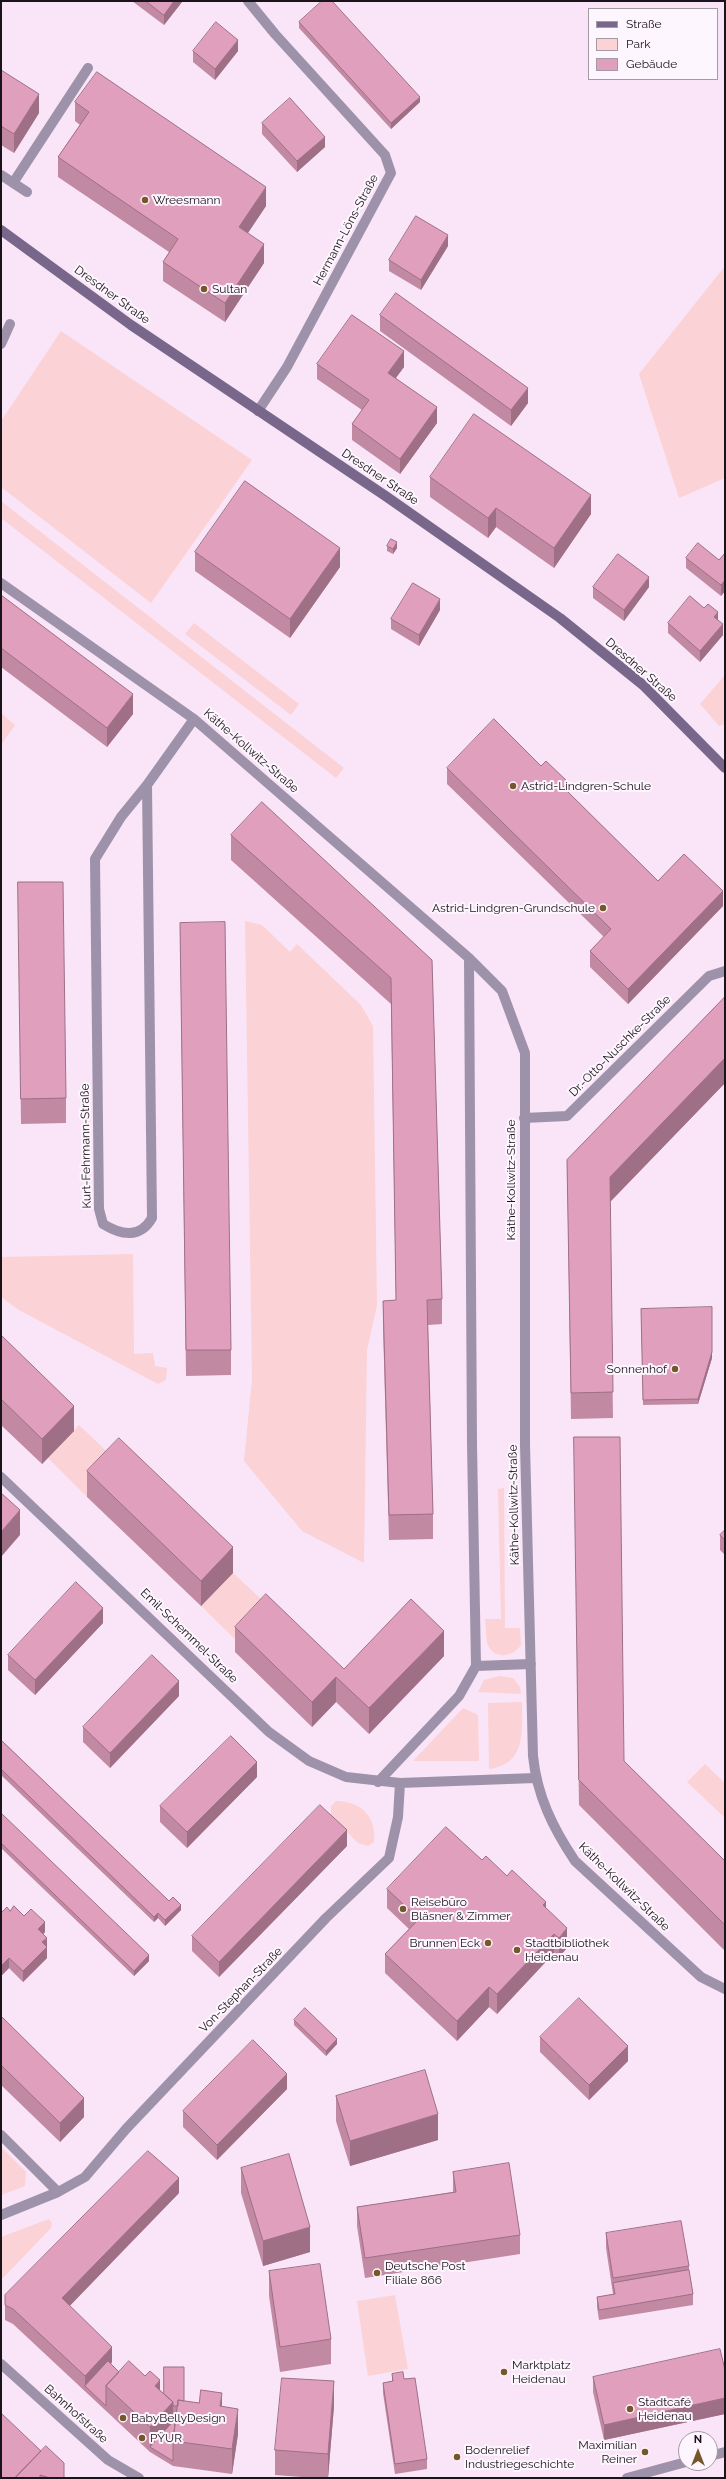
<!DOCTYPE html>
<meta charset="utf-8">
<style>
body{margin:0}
#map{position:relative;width:726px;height:2479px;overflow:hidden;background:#f9e5f7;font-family:Raleway,sans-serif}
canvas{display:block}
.frame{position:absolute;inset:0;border:2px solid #1a1319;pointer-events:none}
.legend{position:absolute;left:588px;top:8px;width:130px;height:72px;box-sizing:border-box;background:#fef6fe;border:1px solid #a39ba2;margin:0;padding:5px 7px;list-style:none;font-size:12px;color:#1a1319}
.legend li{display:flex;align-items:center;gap:8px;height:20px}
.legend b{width:20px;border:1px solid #a39ba2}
.north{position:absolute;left:678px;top:2431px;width:40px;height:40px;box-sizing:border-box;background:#fef6fe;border:1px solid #a39ba2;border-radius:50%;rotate:0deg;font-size:11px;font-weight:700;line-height:16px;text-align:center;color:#1a1319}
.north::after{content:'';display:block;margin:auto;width:14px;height:18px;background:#75572b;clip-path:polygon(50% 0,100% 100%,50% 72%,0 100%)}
</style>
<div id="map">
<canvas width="726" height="2479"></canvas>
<div class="frame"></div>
<ul class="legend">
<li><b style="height:5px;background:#79678b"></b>Straße</li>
<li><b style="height:11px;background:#fbd2d6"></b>Park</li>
<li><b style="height:11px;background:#e19fbe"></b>Gebäude</li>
</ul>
<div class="north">N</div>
</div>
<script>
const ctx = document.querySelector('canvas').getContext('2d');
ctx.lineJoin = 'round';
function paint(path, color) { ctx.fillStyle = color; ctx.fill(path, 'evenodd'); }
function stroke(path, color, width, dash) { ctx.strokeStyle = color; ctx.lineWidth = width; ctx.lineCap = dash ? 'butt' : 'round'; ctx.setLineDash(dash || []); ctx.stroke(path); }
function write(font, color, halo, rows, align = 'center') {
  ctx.font = font + ' Raleway,sans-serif'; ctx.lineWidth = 4; ctx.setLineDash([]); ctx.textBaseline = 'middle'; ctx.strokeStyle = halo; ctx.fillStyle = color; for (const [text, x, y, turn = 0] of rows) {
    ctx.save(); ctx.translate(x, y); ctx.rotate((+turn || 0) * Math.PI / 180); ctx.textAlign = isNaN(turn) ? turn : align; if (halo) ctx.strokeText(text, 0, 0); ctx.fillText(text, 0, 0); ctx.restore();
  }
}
const green = new Path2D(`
 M725,266V478L679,498L639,374Z
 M61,331L252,460L151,603L1,487V421Z
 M1,501L344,768L336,778L1,518Z
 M194,623L299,704L291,715L185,634Z
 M725,675V724L719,726L700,704Z
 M1,713L15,725L1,745Z
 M245,921L262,925L290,952L297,944L361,1005L373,1026L377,1305L367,1350L364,1563L302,1531L244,1461L252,1379Z
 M1,1138L2,1257L133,1254L134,1354L153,1353L155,1366L167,1368L166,1380L158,1384L19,1310L1,1297Z
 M79,1425L119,1463L87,1497L48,1458Z
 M504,1488L505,1628H520L521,1645C512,1658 492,1660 487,1642C486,1635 486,1626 485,1619H501L498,1489Z
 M233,1573L274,1611L241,1645L201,1606Z
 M499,1676L513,1678L520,1687L521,1694L478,1692L484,1680Z
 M522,1702C522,1730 527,1764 489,1769L488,1703Z
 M463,1708L478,1715L479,1761H413Z
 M705,1764L725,1783V1818L687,1782Z
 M336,1801C361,1801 377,1817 374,1842L368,1846L358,1843L331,1816V1806Z
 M1,2147L26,2172L25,2186L1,2195Z
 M49,2219L52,2223L51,2228L1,2280V2237Z
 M395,2295L408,2369L368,2376L357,2301Z`);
const street = new Path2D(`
 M248,1L275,34L385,155L391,173L287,367L258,411
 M1,175L27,192
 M13,183L88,68
 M1,344L10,324
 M1,583L194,719L469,958L502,991L525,1053V1445L533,1756C537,1796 553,1828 575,1861L701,1977L725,1989
 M147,785L152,1218C140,1239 121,1235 103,1224L99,1209L95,859L121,817Z
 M147,785L194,719
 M469,958L472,1444L476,1666
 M524,1118L567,1116L709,976L725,971
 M1,1477L269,1732L309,1761L346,1777L400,1783L535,1778
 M378,1782L459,1696L476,1666L531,1664
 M1,2135L58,2192
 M1,2215L58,2192L85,2177L126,2129L326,1918L389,1858L398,1817L400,1783
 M1,2364L108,2460L139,2478
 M710,2456L725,2452
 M627,2478L686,2462`);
const secondary = new Path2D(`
 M1,230L131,325L387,497L560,618L643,685L725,768`);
const wall = new Path2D(`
 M132,1H182V2L164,25Z
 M299,22L420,102L391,129L299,28Z
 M193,51H238L215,80L193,62Z
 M1,70L39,113L14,153L1,145Z
 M75,102L266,206L248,233L264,263L225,322L163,281V262L169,252L58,177V157L80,125L75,121Z
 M262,123L325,147L297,172L262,134Z
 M448,246L421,290L389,271V260Z
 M380,315L528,403L511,426L380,331Z
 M317,364L404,367L396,378L437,423L400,474L352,440V424L362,410L317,379Z
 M430,477L591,514L554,568L496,527L488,538L430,497Z
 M387,546L397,548L393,554L387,551Z
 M195,552L340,567L290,638L195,571Z
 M725,553V591L721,596L686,568V558L719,560Z
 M593,587H649L624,621L593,598Z
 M1,595L133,714L107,747L1,667Z
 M440,610L419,646L391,629V619Z
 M718,620L723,635L700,662L668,633V623Z
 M541,766L568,792L658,881L723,906L628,1004L590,967V951L604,937L447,784V768Z
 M231,835L432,960L442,1299V1324L428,1325L433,1514V1539L389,1540L383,1326V1301L396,1300L391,1004L231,860Z
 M18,882L66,1098V1123L21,1124Z
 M180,923L231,1350V1375L186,1376Z
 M725,997V1083L610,1202L613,1418L571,1419L567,1160Z
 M641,1309L712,1358L698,1404L643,1405Z
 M1,1335L74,1431L42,1464L1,1425Z
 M574,1437L624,1761L725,1861V1951L579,1805Z
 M87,1471L233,1573L201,1606L87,1497Z
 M725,1530V1555L720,1550V1535Z
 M103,1623L35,1695L8,1670V1655Z
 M235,1627L344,1669L444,1656L369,1734L336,1702L312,1727L235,1652Z
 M179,1696L110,1768L83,1742V1727Z
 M1,1740L169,1901L181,1910L165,1926L158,1918L154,1922L1,1775Z
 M257,1777L187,1848L160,1822V1806Z
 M1,1813L149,1961L134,1976L1,1848Z
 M347,1846L219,1977L192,1951V1936Z
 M482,1860L507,1876L546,1908L567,1948L559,1957L554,1953L497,2014L489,2007L457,2041L385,1973V1954L409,1929L387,1908V1889Z
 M10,1911L45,1932L43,1934L47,1958L23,1982L9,1968L2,1975L1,1974V1913Z
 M1,2016L84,2117L60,2142L1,2085Z
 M294,2020L337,2044L326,2056L294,2025Z
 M540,2037L628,2061L589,2100L540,2052Z
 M287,2089L217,2160L183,2127V2111Z
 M336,2096L438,2140L350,2166L336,2121Z
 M241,2168L310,2252L263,2266L241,2193Z
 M453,2172L520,2235V2254L365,2278L357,2226V2207L453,2192Z
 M179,2193L69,2306L112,2362L111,2364L119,2372L160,2390L164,2394L184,2401L222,2406L238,2434L232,2474L173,2466L150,2452L13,2324L5,2320V2295ZM173,2417H176L175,2423L173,2422Z
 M606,2233L689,2266V2270L693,2294V2305L599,2320L597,2307V2297L613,2294L606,2248Z
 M269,2271L331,2339V2364L280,2372L269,2296Z
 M725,2370V2414L604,2440L593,2392V2377Z
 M392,2374L404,2379L427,2459V2469L395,2474L383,2393V2383L392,2381Z
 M334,2406L328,2478H315L275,2475V2450Z
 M1,2413L64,2478H1Z`);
const shadedWall = new Path2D(`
 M174,1H182V2L164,25V15Z
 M238,40V51L215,80V69Z
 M39,94V113L14,153V134Z
 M420,97V102L391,129V123Z
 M325,137V147L297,172V161Z
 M266,187V206L239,246V227Z
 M448,235V246L421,290V280Z
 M264,244V263L225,322V303Z
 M404,351V367L388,388V373Z
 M528,388V403L511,426V410Z
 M437,407V423L400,474V459Z
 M591,495V514L554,568V548Z
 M496,508V527L488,538V518Z
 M397,542V548L393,554V549Z
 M340,548V567L290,638V619Z
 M649,577V587L624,621V610Z
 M725,580V591L721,596V585Z
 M440,599V610L419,646V635Z
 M718,612V623L714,617Z
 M723,624V635L700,662V651Z
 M133,694V714L107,747V728Z
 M568,782V797L563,787Z
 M723,891V906L628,1004V989Z
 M725,1058V1083L610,1202V1177Z
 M712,1307V1358L698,1404V1399Z
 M74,1406V1431L42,1464V1439Z
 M20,1510V1535L1,1557V1532Z
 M233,1547V1573L201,1606V1581Z
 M103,1608V1623L35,1695V1680Z
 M444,1631V1656L369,1734V1708Z
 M336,1677V1702L312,1727V1702Z
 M179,1681V1696L110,1768V1753Z
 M257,1762V1777L187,1848V1832Z
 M347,1830V1846L219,1977V1962Z
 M546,1902V1921L543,1905Z
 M181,1905V1910L165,1926V1920Z
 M158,1913V1918L154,1922V1917Z
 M45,1922V1932L38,1940V1929Z
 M567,1928V1948L559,1957V1938Z
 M554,1934V1953L497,2014V1994Z
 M47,1938V1958L23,1982V1971L42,1942Z
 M149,1955V1961L134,1976V1971Z
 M9,1958V1968L2,1975V1965Z
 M489,1987V2007L457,2041V2021Z
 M337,2039V2044L326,2056V2051Z
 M628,2046V2061L589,2100V2085Z
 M287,2074V2089L217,2160V2145Z
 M84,2098V2117L60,2142V2123Z
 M438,2114V2140L350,2166V2141Z
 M179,2178V2193L62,2314V2298Z
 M310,2227V2252L263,2266V2241Z
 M112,2347V2362L88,2388L85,2386V2376Z
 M160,2380V2406L155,2386Z
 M334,2381V2406L328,2478V2454Z
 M222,2393V2418L220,2406Z
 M725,2398V2414L604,2440V2425Z
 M173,2402V2428L150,2447V2452V2427Z
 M238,2409V2434L232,2474V2449Z`);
const building = new Path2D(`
 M146,1H174L164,15Z
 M322,1H332L420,97L391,123L299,22Z
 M216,22L238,40L215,69L193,51Z
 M1,70L39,94L14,134L1,126Z
 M97,72L266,187L239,227L264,244L225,303L163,262L178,239L58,157L89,112L75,102Z
 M290,98L325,137L297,161L262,123Z
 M416,216L448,235L421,280L389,260Z
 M396,293L528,388L511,410L380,315Z
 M352,315L404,351L388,373L437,407L400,459L352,424L369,400L317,364Z
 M474,414L591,495L554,548L496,508L488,518L430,477Z
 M245,481L340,548L290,619L195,552Z
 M391,539L397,542L393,549L387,546Z
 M698,543L719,560L725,553V580L721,585L686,558Z
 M618,554L649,577L624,610L593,587Z
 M413,583L440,599L419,635L391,619Z
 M1,595L133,694L107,728L1,648Z
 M690,596L704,608L708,604L718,612L714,617L723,624L700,651L668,623Z
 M494,719L541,766L546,761L568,782L563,787L658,881L684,854L723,891L628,989L590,951L611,929L447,768Z
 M262,802L432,960L442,1299L427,1300L433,1514L389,1515L383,1301L396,1300L391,978L231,835Z
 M18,882H63L66,1098L21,1099Z
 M225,922L231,1350H186L180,923Z
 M725,997V1058L610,1177L613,1392L571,1393L567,1160Z
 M712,1307V1352L698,1399L643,1400L641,1309Z
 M1,1335L74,1406L42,1439L1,1399Z
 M574,1437H620L624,1761L725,1861V1925L579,1780Z
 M119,1438L233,1547L201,1581L87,1471Z
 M1,1493L20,1510L1,1532Z
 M725,1530V1540L720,1535Z
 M76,1582L103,1608L35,1680L8,1655Z
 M266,1594L344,1669L411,1599L444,1631L369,1708L336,1677L312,1702L235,1627Z
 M152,1655L179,1681L110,1753L83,1727Z
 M231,1736L257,1762L187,1832L160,1806Z
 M1,1740L169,1901L173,1897L181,1905L165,1920L158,1913L154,1917L1,1769Z
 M320,1805L347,1830L219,1962L192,1936Z
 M1,1813L149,1955L134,1971L1,1843Z
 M446,1827L482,1860L486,1856L507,1876L512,1870L546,1902L543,1905L567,1928L559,1938L554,1934L497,1994L489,1987L457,2021L385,1954L419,1919L387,1889Z
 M14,1906L24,1916L31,1909L45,1922L38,1929L47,1938L42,1942L47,1947L23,1971L9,1958L2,1965L1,1964V1913L7,1907L10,1911Z
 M579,1998L628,2046L589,2085L540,2037Z
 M305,2008L337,2039L326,2051L294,2020Z
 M1,2016L84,2098L60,2123L1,2065Z
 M253,2040L287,2074L217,2145L183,2111Z
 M425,2070L438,2114L350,2141L336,2096Z
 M148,2151L179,2178L62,2298L112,2347L85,2376L13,2309L5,2305V2295Z
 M289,2154L310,2227L263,2241L241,2168Z
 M509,2163L520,2235L365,2258L357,2207L456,2192L453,2172Z
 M681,2221L689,2266L613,2278L606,2233Z
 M320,2264L331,2339L280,2347L269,2271Z
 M689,2270L693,2294L599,2310L597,2297L615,2294L613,2283Z
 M720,2349L725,2370V2398L604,2425L593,2377Z
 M108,2361L119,2372L106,2386V2406L85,2386Z
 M129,2361L145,2376L150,2371L160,2380L155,2386L173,2402L150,2427L106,2386Z
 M164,2367H184V2401L178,2400V2406H173V2402L164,2394Z
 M403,2372L404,2379L415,2378L427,2459L395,2464L383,2383L393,2381L392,2374Z
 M282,2378L334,2381L328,2454L275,2450Z
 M201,2390L222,2393L220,2406L238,2409L232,2449L173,2441L178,2400L199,2403Z
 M1,2413L41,2451L15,2478H1Z
 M173,2422L175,2423L173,2441V2461L150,2447Z
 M46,2446L64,2463V2478H50L40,2475V2478H15Z`);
const markers = [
 [145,200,4,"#75572b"],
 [204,289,4,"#75572b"],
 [513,786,4,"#75572b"],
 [603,908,4,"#75572b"],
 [675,1369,4,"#75572b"],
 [403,1909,4,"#75572b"],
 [488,1943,4,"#75572b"],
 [517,1950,4,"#75572b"],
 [377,2273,4,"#75572b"],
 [504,2372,4,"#75572b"],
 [630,2409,4,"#75572b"],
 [123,2418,4,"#75572b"],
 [142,2438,4,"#75572b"],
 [645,2452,4,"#75572b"],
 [457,2457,4,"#75572b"]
];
const poiNames = [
 ["Wreesmann",153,200],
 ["Sultan",212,289],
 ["Astrid-Lindgren-Schule",521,786],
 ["Astrid-Lindgren-Grundschule",595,908,"right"],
 ["Sonnenhof",667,1369,"right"],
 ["Reisebüro",411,1902],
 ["Bläsner & Zimmer",411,1916],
 ["Brunnen Eck",480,1943,"right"],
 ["Stadtbibliothek",525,1943],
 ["Heidenau",525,1957],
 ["Deutsche Post",385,2266],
 ["Filiale 866",385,2280],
 ["Marktplatz",512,2365],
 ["Heidenau",512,2379],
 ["Stadtcafé",638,2402],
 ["Heidenau",638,2416],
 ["BabyBellyDesign",131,2418],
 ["PŸUR",150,2438],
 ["Maximilian",637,2445,"right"],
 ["Reiner",637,2459,"right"],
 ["Bodenrelief",465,2450],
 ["Industriegeschichte",465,2464]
];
const streetNames = [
 ["Hermann-Löns-Straße",346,230,-62],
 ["Dresdner Straße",112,295,36],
 ["Dresdner Straße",380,477,34],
 ["Dresdner Straße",641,670,41],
 ["Käthe-Kollwitz-Straße",251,751,41],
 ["Dr.-Otto-Nuschke-Straße",620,1046,-45],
 ["Kurt-Fehrmann-Straße",86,1146,-91],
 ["Käthe-Kollwitz-Straße",511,1180,-90],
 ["Käthe-Kollwitz-Straße",514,1505,-91],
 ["Emil-Schemmel-Straße",189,1636,44],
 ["Käthe-Kollwitz-Straße",624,1887,44],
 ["Von-Stephan-Straße",241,1990,-46],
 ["Bahnhofstraße",76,2414,42]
];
paint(green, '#fbd2d6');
stroke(street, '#9e92ab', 10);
stroke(secondary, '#79678b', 10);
paint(wall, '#c289a3');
paint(shadedWall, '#9e6f85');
paint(building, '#e19fbe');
stroke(building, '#9e6f85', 1);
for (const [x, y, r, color] of markers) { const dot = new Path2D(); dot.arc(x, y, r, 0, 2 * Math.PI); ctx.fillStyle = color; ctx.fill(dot); stroke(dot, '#fef6fe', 1.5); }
write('12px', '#1a1319', '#fef6fe', poiNames, 'left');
write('12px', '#1a1319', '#fef6fe', streetNames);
</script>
